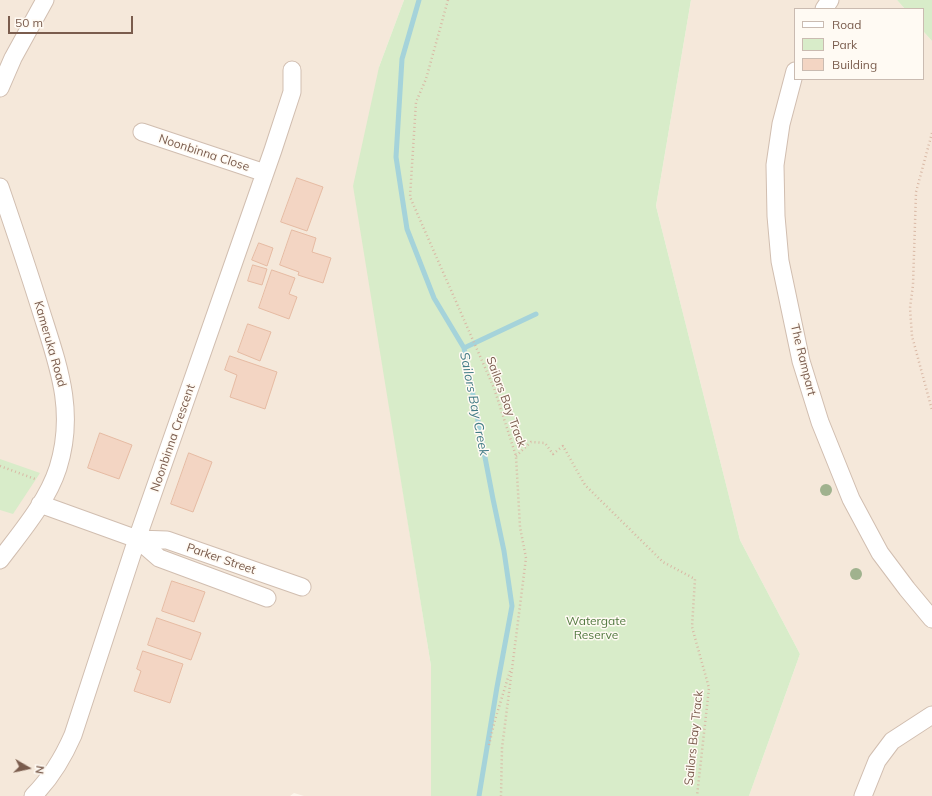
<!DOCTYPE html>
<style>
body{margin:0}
#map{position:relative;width:932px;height:796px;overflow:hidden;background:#fdf6ec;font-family:Mulish,sans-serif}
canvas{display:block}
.legend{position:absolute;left:794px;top:8px;width:130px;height:72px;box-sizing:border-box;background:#fffaf3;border:1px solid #cabbb1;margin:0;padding:5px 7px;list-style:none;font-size:12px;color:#7a5c4d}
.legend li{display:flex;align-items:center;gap:8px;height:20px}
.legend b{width:20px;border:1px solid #cabbb1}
.north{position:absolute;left:8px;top:748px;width:40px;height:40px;-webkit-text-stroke:3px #fffaf3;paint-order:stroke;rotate:99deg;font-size:11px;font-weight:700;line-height:16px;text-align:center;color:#7a5c4d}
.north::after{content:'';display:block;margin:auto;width:14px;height:18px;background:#7a5c4d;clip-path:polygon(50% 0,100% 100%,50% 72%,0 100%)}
.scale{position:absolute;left:8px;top:16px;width:125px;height:18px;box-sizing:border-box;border:2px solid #7a5c4d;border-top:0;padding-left:5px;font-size:12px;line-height:14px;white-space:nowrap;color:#7a5c4d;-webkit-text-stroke:3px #fffaf3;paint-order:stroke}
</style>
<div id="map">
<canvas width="932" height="796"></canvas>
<ul class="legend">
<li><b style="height:5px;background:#fff"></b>Road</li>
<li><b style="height:11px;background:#d8ecc9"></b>Park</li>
<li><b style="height:11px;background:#f3d5c3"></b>Building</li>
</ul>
<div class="north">N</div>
<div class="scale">50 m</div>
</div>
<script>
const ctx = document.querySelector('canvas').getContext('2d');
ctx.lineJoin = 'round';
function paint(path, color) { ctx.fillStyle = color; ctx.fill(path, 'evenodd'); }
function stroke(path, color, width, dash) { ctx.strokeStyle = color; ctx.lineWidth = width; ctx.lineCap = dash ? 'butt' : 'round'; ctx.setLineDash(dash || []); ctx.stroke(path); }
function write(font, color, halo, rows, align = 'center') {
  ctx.font = font + ' Mulish,sans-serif'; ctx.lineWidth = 3; ctx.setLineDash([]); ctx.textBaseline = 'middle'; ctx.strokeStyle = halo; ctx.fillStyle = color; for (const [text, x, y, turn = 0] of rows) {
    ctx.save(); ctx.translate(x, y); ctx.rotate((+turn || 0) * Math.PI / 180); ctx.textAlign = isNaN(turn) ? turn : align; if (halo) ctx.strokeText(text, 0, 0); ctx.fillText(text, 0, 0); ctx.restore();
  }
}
const residential = new Path2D(`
 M0,0H404L379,67L378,335L431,666V796H304L294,793L290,796H0Z
 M691,0H897L905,9H795V79H923V31L932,41V796H749L800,654L740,540L656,206Z`);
const green = new Path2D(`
 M404,0H691L656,206L740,540L800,654L749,796H431V666L353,186L379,67Z
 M897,0H932V41L923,31V9H905Z
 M0,459L40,473L13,514L0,510Z`);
const stream = new Path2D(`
 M419,0L402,59L396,157L407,229L434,298L464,348L493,499L504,551L512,606L497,687L479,796
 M464,348L536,314`);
const building = new Path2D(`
 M297,178L323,187L307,231L281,222Z
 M292,230L316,238L312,252L331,258L323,283L298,275L299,272L280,265Z
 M259,243L273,248L267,266L252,260Z
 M253,265L267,269L262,285L248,281Z
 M272,270L295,278L289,294L297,297L289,319L259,308Z
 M248,324L271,332L260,361L238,352Z
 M230,356L277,372L265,409L230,397L237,375L225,370Z
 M100,433L132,445L119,479L88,468Z
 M189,453L212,462L193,512L171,504Z
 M172,581L205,592L194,622L162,611Z
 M157,618L201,633L191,660L148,645Z
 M143,651L183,664L170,703L134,691L141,671L137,669Z`);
const path = new Path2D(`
 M448,0L426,79L416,102L410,197L494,388L516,456L520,527L526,558L502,748L501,796
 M932,133L916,192L913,285L910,308L912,336L932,410
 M516,456L531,442L545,443L553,454L563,446L585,485L663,562L695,579L692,627L709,688L697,796
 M0,466L35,479
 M489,745L495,720L510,671`);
const minor = new Path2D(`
 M824,9L830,0
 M795,71L781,124L775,165L776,216L780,261L801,361L820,422L851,499L880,553L907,589L932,619
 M0,88L13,58L45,0
 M142,132L265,173
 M0,187C14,228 28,269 41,311C58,365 76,411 58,468C47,502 21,532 0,560
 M40,504L137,539L167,540L302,587
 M137,539L159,558L267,598
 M33,796C51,778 63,758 73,735L137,539L273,150L292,92V70
 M863,796L877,761L892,741L932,715`);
const trees = [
 [826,490],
 [856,574]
];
const streetNames = [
 ["Noonbinna Close",204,153,18],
 ["Kameruka Road",50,344,74],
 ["The Rampart",803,360,76],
 ["Sailors Bay Track",506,402,70],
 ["Noonbinna Crescent",173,438,-71],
 ["Parker Street",221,559,19],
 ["Sailors Bay Track",694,738,-84]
];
const parkNames = [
 ["Watergate",596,621],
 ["Reserve",596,635]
];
const waterNames = [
 ["Sailors Bay Creek",474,404,79]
];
paint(residential, '#f5e8da');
paint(green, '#d8ecc9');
stroke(stream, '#a5d3da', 5);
paint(building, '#f3d5c3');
stroke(building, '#e6bba3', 1);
stroke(minor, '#d1beb0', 19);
stroke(path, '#d9b8a5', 2.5, [1, 3]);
stroke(minor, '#fff', 17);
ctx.fillStyle = '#a0b28e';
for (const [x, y] of trees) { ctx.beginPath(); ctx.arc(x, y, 6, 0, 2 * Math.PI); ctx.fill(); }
write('12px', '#7a5c4d', '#fffaf3', streetNames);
write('12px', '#537a41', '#fffaf3', parkNames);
write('italic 13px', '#437c86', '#fffaf3', waterNames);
</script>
